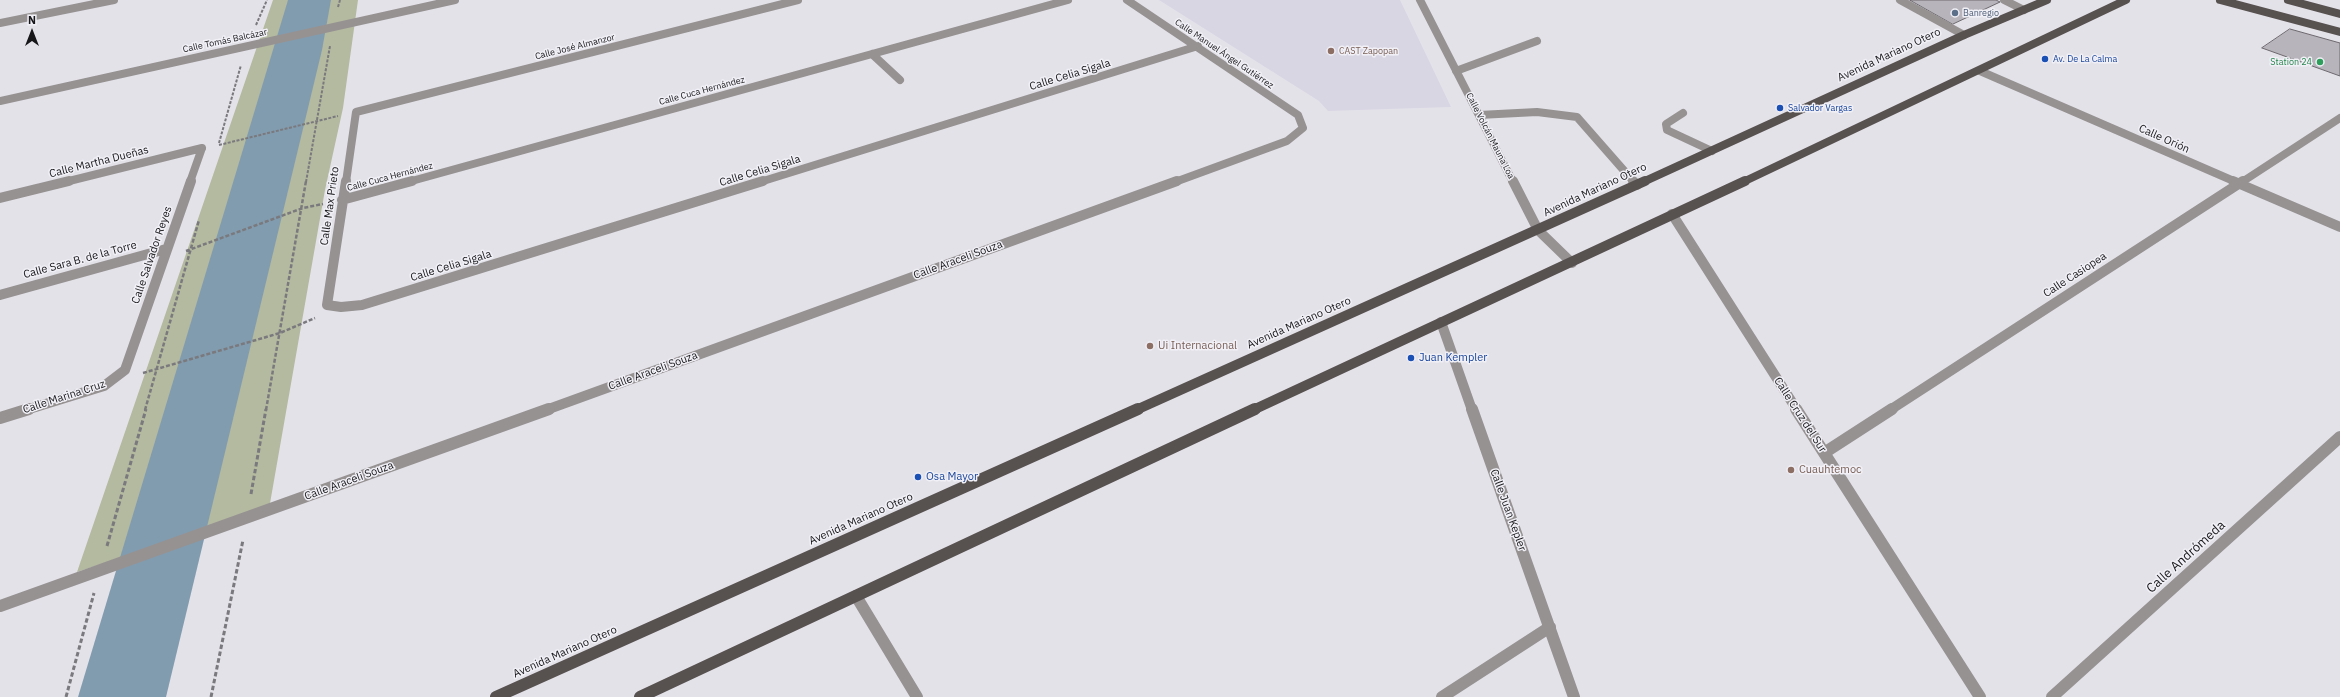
<!DOCTYPE html>
<meta charset="utf-8">
<style>
body{margin:0}
#map{position:relative;width:2340px;height:697px;overflow:hidden;background:#e4e2e9;font-family:"IBM Plex Sans",sans-serif}
canvas{display:block}
.north{position:absolute;left:12px;top:12px;width:40px;height:40px;-webkit-text-stroke:3px #f1f0f7;paint-order:stroke;rotate:0deg;font-size:11px;font-weight:700;line-height:16px;text-align:center;color:#171719}
.north::after{content:'';display:block;margin:auto;width:14px;height:18px;background:#171719;clip-path:polygon(50% 0,100% 100%,50% 72%,0 100%)}
</style>
<div id="map">
<canvas width="2340" height="697"></canvas>
<div class="north">N</div>
</div>
<script>
const ctx = document.querySelector('canvas').getContext('2d');
ctx.lineJoin = 'round';
function paint(path, color) { ctx.fillStyle = color; ctx.fill(path, 'evenodd'); }
function stroke(path, color, width, dash) { ctx.strokeStyle = color; ctx.lineWidth = width; ctx.lineCap = dash ? 'butt' : 'round'; ctx.setLineDash(dash || []); ctx.stroke(path); }
function write(font, color, halo, rows, align = 'center') {
  ctx.font = font + ' "IBM Plex Sans",sans-serif'; ctx.lineWidth = 3; ctx.setLineDash([]); ctx.textBaseline = 'middle'; ctx.strokeStyle = halo; ctx.fillStyle = color; for (const [text, x, y, turn = 0] of rows) {
    ctx.save(); ctx.translate(x, y); ctx.rotate((+turn || 0) * Math.PI / 180); ctx.textAlign = isNaN(turn) ? turn : align; if (halo) ctx.strokeText(text, 0, 0); ctx.fillText(text, 0, 0); ctx.restore();
  }
}
const built = new Path2D(`
 M1159,0H1400L1451,107L1328,111L1319,101Z`);
const green = new Path2D(`
 M273,0H358L343,108L325,190L269,509L77,572Z`);
const water = new Path2D(`
 M288,0H331L322,50L166,697H78Z`);
const building = new Path2D(`
 M1910,0H1996L2000,2L1953,24Z
 M2290,29L2340,43V76L2262,48Z`);
const pathFar2 = new Path2D(`
 M338,7L340,0
 M256,25L267,0
 M219,143L241,65
 M219,145L338,116
 M306,182L330,46`);
const pathFar1 = new Path2D(`
 M186,251L303,208L323,204
 M143,373L280,333L315,318
 M145,410L199,220
 M266,410L306,181`);
const path = new Path2D(`
 M251,494L266,409
 M107,546L146,409
 M66,697L94,593
 M211,697L243,540`);
const minorFar2 = new Path2D(`
 M1127,0L1298,115L1303,128L1287,141L1175,182
 M1420,0L1513,182
 M1900,0L1964,35
 M2004,0L2024,10
 M0,23L114,0
 M872,54L900,80
 M1456,71L1537,41
 M1980,71L2236,182
 M0,101L455,0
 M1683,113L1666,124L1667,130L1712,151
 M1479,115L1537,112L1577,117L1634,182
 M65,182L202,148
 M190,182L202,148
 M346,182L356,112L798,0
 M408,182L1068,0
 M760,182L1198,46
 M2242,182L2340,118`);
const minorFar1 = new Path2D(`
 M346,181L327,305L341,307L362,305L763,181
 M1513,181L1538,230L1572,263
 M1633,181L1637,185
 M2233,181L2340,227
 M0,198L69,181
 M342,200L412,181
 M1672,214L1797,410
 M0,295L166,249
 M1441,322L1472,410
 M26,410L104,386L125,370L191,181
 M546,410L1177,181
 M1890,410L2243,181`);
const minor = new Path2D(`
 M1472,409L1574,697
 M1796,409L1980,697
 M0,418L29,409
 M1824,453L1892,409
 M856,596L917,697
 M0,606L549,409
 M1442,697L1550,627
 M2052,697L2340,437`);
const majorFar2 = new Path2D(`
 M2220,0L2340,32
 M2288,0L2340,14
 M1643,182L1964,35L2047,0
 M1743,182L2126,0`);
const majorFar1 = new Path2D(`
 M1136,410L1645,181
 M1253,410L1745,181`);
const major = new Path2D(`
 M496,697L1138,409
 M640,697L1255,409`);
const markers = [
 [1955,13,4,"#5c6f8a"],
 [1331,51,4,"#8d6e63"],
 [2045,59,4,"#1a4fb4"],
 [2320,62,4,"#2e9e5b"],
 [1780,108,4,"#1a4fb4"],
 [1150,346,4,"#8d6e63"],
 [1411,358,4,"#1a4fb4"],
 [1791,470,4,"#8d6e63"],
 [918,477,4,"#1a4fb4"]
];
const farServicenames = [
 ["Banregio",1963,13]
];
const farStreetnames = [
 ["Calle Tomás Balcázar",225,41,-12],
 ["Calle José Almanzor",575,47,-14],
 ["Calle Manuel Ángel Gutiérrez",1224,54,34],
 ["Calle Cuca Hernández",702,91,-15],
 ["Calle Volcán Mauna Loa",1490,136,63],
 ["Calle Cuca Hernández",390,177,-15]
];
const farEducationnames = [
 ["CAST Zapopan",1339,51]
];
const farTransitnames = [
 ["Av. De La Calma",2053,59],
 ["Salvador Vargas",1788,108]
];
const farLeisurenames = [
 ["Station 24",2312,62]
];
const streetNames = [
 ["Avenida Mariano Otero",1889,55,-25],
 ["Calle Celia Sigala",1070,75,-17],
 ["Calle Orión",2164,139,24],
 ["Calle Martha Dueñas",99,162,-14],
 ["Calle Celia Sigala",760,171,-17],
 ["Avenida Mariano Otero",1595,190,-25],
 ["Calle Max Prieto",330,206,-82],
 ["Calle Salvador Reyes",152,255,-71],
 ["Calle Sara B. de la Torre",80,260,-15],
 ["Calle Araceli Souza",958,260,-20],
 ["Calle Celia Sigala",451,266,-17],
 ["Calle Casiopea",2075,275,-33],
 ["Avenida Mariano Otero",1299,323,-24],
 ["Calle Araceli Souza",653,371,-20],
 ["Calle Marina Cruz",64,397,-18],
 ["Calle Cruz del Sur",1800,415,57],
 ["Calle Araceli Souza",349,481,-20],
 ["Calle Juan Kepler",1508,510,70],
 ["Avenida Mariano Otero",861,519,-24],
 ["Avenida Mariano Otero",565,652,-24]
];
const educationNames = [
 ["Ui Internacional",1158,346],
 ["Cuauhtemoc",1799,470]
];
const transitNames = [
 ["Juan Kempler",1419,358],
 ["Osa Mayor",926,477]
];
const nearStreetnames = [
 ["Calle Andrómeda",2186,557,-42]
];
paint(built, '#d9d6e4');
paint(green, '#b4baa0');
paint(water, '#829caf');
paint(building, '#b8b4bb');
stroke(building, '#6d696f', 1);
stroke(pathFar2, '#7a797d', 2, [3, 1.5]);
stroke(pathFar1, '#7a797d', 2.5, [4, 2]);
stroke(path, '#7a797d', 3, [4.5, 2.5]);
stroke(minorFar2, '#969292', 8);
stroke(minorFar1, '#969292', 10);
stroke(minor, '#969292', 12);
stroke(majorFar2, '#575150', 8);
stroke(majorFar1, '#575150', 10);
stroke(major, '#575150', 12);
for (const [x, y, r, color] of markers) { const dot = new Path2D(); dot.arc(x, y, r, 0, 2 * Math.PI); ctx.fillStyle = color; ctx.fill(dot); stroke(dot, '#f1f0f7', 1.5); }
write('9px', '#4e5e75', '#f1f0f7', farServicenames, 'left');
write('9px', '#171719', '#f1f0f7', farStreetnames);
write('9px', '#785e54', '#f1f0f7', farEducationnames, 'left');
write('9px', '#164399', '#f1f0f7', farTransitnames, 'left');
write('9px', '#27864d', '#f1f0f7', farLeisurenames, 'right');
write('11px', '#171719', '#f1f0f7', streetNames);
write('11px', '#785e54', '#f1f0f7', educationNames, 'left');
write('11px', '#164399', '#f1f0f7', transitNames, 'left');
write('13px', '#171719', '#f1f0f7', nearStreetnames);
</script>
